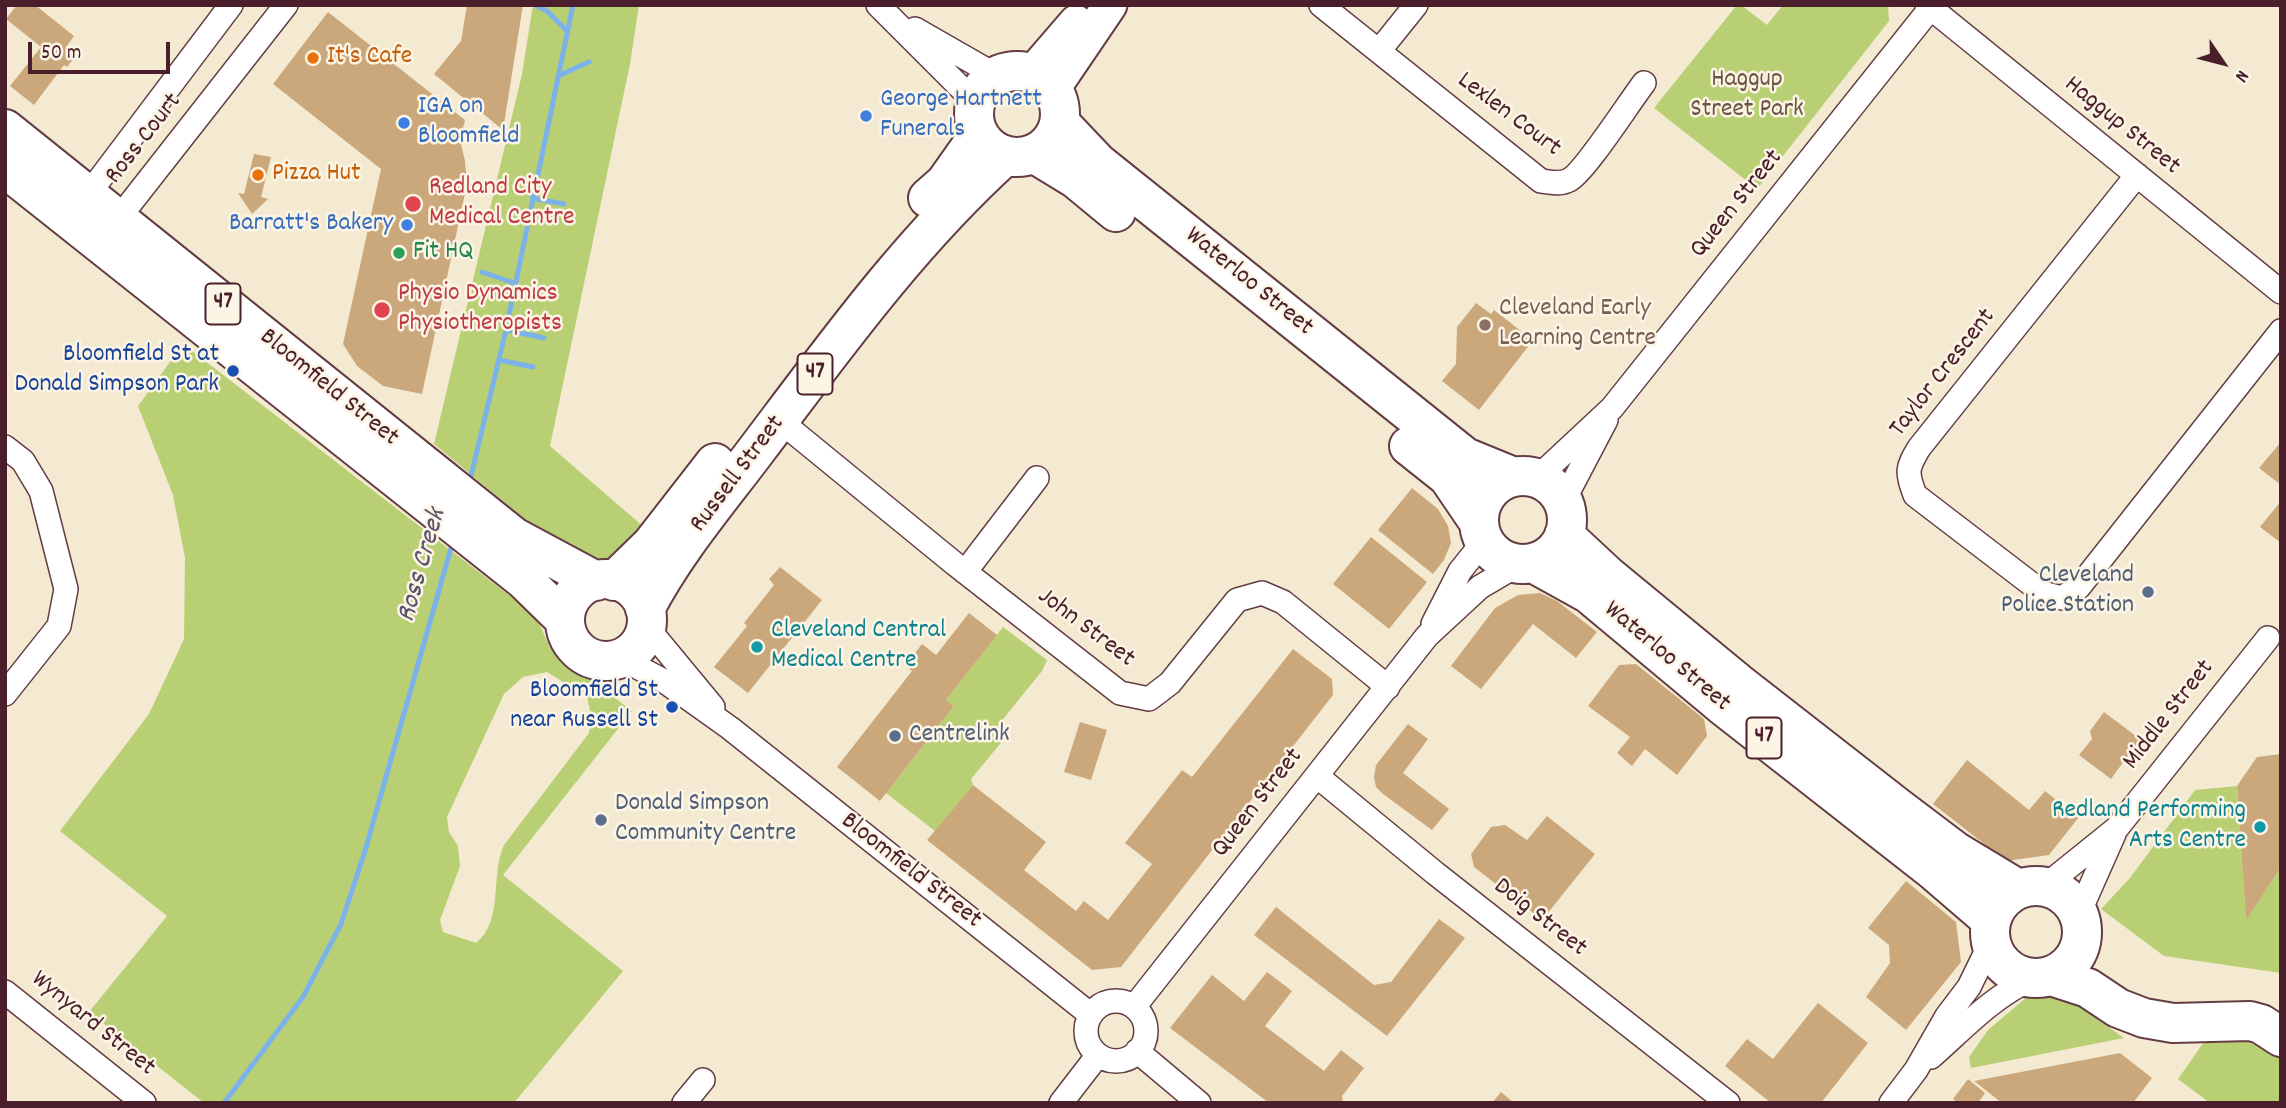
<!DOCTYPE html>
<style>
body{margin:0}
#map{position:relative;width:2286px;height:1108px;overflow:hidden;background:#f4ead1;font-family:Dekko,sans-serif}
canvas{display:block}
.frame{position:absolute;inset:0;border:7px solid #4a1f2b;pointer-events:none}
.north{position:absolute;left:2188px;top:28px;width:70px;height:70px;-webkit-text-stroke:5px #fcf5e5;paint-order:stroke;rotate:125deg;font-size:19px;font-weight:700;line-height:28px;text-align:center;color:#4a1f2b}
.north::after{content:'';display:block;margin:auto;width:24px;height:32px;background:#4a1f2b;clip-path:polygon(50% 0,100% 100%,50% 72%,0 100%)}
.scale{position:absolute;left:28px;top:42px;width:142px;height:32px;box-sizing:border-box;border:4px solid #4a1f2b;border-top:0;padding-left:9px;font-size:21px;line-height:24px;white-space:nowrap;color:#4a1f2b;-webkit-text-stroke:5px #fcf5e5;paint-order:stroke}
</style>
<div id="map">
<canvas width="2286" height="1108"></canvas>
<div class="frame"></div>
<div class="north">N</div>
<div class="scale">50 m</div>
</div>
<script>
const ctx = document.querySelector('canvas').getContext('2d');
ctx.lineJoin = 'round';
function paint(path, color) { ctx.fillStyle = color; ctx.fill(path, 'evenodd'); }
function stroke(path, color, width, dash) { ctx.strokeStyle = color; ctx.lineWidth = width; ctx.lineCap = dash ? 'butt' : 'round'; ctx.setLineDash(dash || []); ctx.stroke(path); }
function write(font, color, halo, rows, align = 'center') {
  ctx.font = font + ' Dekko,sans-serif'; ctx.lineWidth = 5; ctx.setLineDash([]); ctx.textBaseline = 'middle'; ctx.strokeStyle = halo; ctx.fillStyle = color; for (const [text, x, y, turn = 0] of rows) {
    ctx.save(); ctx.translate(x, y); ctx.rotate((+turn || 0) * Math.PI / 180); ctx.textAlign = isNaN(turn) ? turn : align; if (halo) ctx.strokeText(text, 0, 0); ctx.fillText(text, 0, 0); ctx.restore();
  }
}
const green = new Path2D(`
 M533,5H639L630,64L550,446L645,528C620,561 614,565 572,558L434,444L522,74Z
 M1737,5H1741L1767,25L1783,5H1888L1889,21L1757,189L1654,108Z
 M183,344L536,616L550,648L632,711L503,875L623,971L514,1103H204L89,1012L167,916L60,831L149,714L184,639L185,558L173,495L138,406ZM547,672L587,697L591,715L589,733L504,845C490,874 504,921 476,943L443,932L440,920L460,866L458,846L449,832L447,817L504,694L523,677Z
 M1003,627L1047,660L1042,671L995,729L1005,738L971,779L973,785L935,831L886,793L954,706L946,700Z
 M2237,786L2246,919L2281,867V973L2164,956L2101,909L2130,878L2195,790Z
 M2063,995L2124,1038L1971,1068L1969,1057L1988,1030L2027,997Z
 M2232,1036L2281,1055V1103H2210L2178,1079L2206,1039Z`);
const stream = new Path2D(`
 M537,6L547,11L567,31
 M558,76L589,62
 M532,198L564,204
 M482,272L514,283
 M506,330L544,338
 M499,360L533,367
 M469,484L506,330L573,5
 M224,1103L303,997L341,924L365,851L453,541`);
const building = new Path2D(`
 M17,5H35L74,36L67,46L77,54L67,67L64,65L34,105L10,86L41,47L6,19Z
 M467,5H523L503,130L434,74L461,41Z
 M328,12L465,120L460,140L465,161L467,184L422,394L383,386L357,366L343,344L381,169L273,84Z
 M254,154L271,157L261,197L268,199L252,214L238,193L244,194Z
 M1476,303L1491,314L1494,310L1530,338L1527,342L1530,344L1479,410L1442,381L1456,364L1457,327Z
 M2281,442V485L2259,468Z
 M1412,488L1438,509L1448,526L1451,543L1444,560L1433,574L1378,530Z
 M2281,501V543L2260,527Z
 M1371,537L1427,582L1389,629L1333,584Z
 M780,567L822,600L748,693L714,667L747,626L744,623L774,585L769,579Z
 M1540,593L1557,601L1597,632L1576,658L1533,624L1481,689L1451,666L1495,608L1518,595Z
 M969,613L997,635L946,700L954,706L880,801L837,767L912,671L905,666L922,644L936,655Z
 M1293,649L1332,679L1333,695L1121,967L1092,970L927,840L973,785L1046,842L1024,870L1076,911L1084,901L1108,920L1152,864L1125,843L1182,770L1192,777Z
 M1636,664L1704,719L1707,736L1677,775L1645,749L1632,766L1617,753L1630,737L1588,706L1619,665Z
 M2104,712L2140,739L2111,779L2079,755L2092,739L2090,731Z
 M1080,722L1107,730L1091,780L1064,772Z
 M1408,724L1428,739L1403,773L1449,809L1432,830L1383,794L1376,787L1374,777L1376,765Z
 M2281,754V867L2246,920L2237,786L2257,757Z
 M1967,760L2029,810L2045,791L2079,817L2049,855L2006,861L1933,804Z
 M1547,816L1595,854L1547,914L1536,915L1474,867L1471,854L1491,827L1505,825L1527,840Z
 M1906,881L1956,922L1961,962L1906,1030L1866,997L1890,963L1889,945L1868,928Z
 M1276,907L1374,985L1391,982L1439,919L1465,938L1387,1036L1254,935Z
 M1267,972L1292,991L1265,1026L1324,1071L1341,1050L1364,1068L1342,1096L1343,1103H1269L1170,1028L1212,975L1244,1001Z
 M1818,1003L1868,1043L1821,1103H1771L1725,1066L1747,1039L1773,1059Z
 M2120,1053L2152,1078L2133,1103H2002L1974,1081Z
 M1968,1079L1985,1093L1978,1103H1958L1953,1099Z
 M1501,1092L1514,1103H1492Z`);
const minor = new Path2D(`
 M878,5L976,103
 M1321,5L1541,181C1551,182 1560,185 1569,180C1584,173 1630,101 1644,83
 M1927,5L2281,292
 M915,29L997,76
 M1379,51L1416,5
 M2137,175L1919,448C1907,468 1906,472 1915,495L2043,593L2062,598L2079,587L2281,331
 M81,204L231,5
 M111,228L286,5
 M779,420L955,564L1120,693L1149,699L1170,683L1237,600L1262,593L1283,602L1388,687
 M5,447L23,461L41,491L66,589L59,626L5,694
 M1537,478L1612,408L1933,5
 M1563,502L1606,420
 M965,572L1037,478
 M1433,624L1460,571L1484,541
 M646,626L713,707
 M620,658L664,681L730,728L1091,1015
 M1317,776L1435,873L1728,1103
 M2045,886L2117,828L2268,638
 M2079,913L2114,834
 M5,992L144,1103
 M1086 1031a30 30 0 1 1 60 0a30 30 0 1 1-60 0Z
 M1134,1007L1427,636L1480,587L1519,564
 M1137,1051L1199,1103
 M1931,1057C1963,1029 1992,997 2031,979
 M684,1103L703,1080
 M1061,1103L1098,1055
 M1891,1103L1916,1070L1947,1016L1969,987L1990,944`);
const secondary = new Path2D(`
 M1032,73L1076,22
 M1053,89L1110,5`);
const trunk = new Path2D(`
 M974 114a43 43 0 1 1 86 0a43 43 0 1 1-86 0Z
 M1060,123L1098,163L1465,457L1514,477
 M5,129L514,537L596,581
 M1035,154L1076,179L1116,212
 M5,168L523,579L565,620
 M928,198L945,183L979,135
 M1409,446L1448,477L1478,521
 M1479 520a44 44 0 1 1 88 0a44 44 0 1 1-88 0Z
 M1564,535L1608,576L1738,683L1897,807L1955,851L2018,889
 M1533,563L1589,594L1722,705L1934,871L1991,920
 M565 620a41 41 0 1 1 82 0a41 41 0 1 1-82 0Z
 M614,581L652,544L715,463
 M645,609C675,551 719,500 758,448C835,346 910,242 1005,156
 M1990 932a46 46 0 1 1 92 0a46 46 0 1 1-92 0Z
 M2051,976L2088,988L2118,1008L2144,1018L2173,1023L2250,1021L2261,1024L2281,1037`);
const markers = [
 [313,58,7,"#e8710a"],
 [866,116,7,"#3f7fe0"],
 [404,123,7,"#3f7fe0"],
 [258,175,7,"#e8710a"],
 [413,204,9,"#e0444e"],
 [407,225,7,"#3f7fe0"],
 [399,253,7,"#2e9e5b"],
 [382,310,9,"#e0444e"],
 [1485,325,7,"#8d6e63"],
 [233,371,7,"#1a4fb4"],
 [2148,592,7,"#5c6f8a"],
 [757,647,7,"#0f9aa8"],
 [672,707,7,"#1a4fb4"],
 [895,736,7,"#5c6f8a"],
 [601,820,7,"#5c6f8a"],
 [2260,827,7,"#0f9aa8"]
];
const shields = [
 [223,304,35],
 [815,374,35],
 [1764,738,35]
];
const shieldNames = [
 ["47",223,304],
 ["47",815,374],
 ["47",1764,738]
];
const foodNames = [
 ["It's Cafe",327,58],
 ["Pizza Hut",272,175]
];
const parkNames = [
 ["Haggup",1747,81],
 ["Street Park",1747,111]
];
const shopNames = [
 ["George Hartnett",880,101],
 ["Funerals",880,131],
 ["IGA on",418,108],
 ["Bloomfield",418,138],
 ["Barratt's Bakery",393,225,"right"]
];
const streetNames = [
 ["Lexlen Court",1508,116,37],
 ["Haggup Street",2121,127,39],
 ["Ross Court",145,140,-52],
 ["Queen Street",1738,205,-51],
 ["Waterloo Street",1248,283,39],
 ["Taylor Crescent",1944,374,-52],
 ["Bloomfield Street",328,389,39],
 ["Russell Street",739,475,-53],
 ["John Street",1085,629,37],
 ["Waterloo Street",1666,658,40],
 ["Middle Street",2170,716,-52],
 ["Queen Street",1259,804,-52],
 ["Bloomfield Street",910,872,38],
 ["Doig Street",1539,919,38],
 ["Wynyard Street",92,1025,39]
];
const healthNames = [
 ["Redland City",429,189],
 ["Medical Centre",429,219],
 ["Physio Dynamics",398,295],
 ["Physiotheropists",398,325]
];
const leisureNames = [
 ["Fit HQ",413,253]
];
const educationNames = [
 ["Cleveland Early",1499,310],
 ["Learning Centre",1499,340]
];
const transitNames = [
 ["Bloomfield St at",219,356],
 ["Donald Simpson Park",219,386],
 ["Bloomfield St",658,692],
 ["near Russell St",658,722]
];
const serviceNames = [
 ["Cleveland",2134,577,"right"],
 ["Police Station",2134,607,"right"],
 ["Centrelink",909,736],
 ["Donald Simpson",615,805],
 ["Community Centre",615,835]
];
const cultureNames = [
 ["Cleveland Central",771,632],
 ["Medical Centre",771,662],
 ["Redland Performing",2246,812,"right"],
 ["Arts Centre",2246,842,"right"]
];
const waterNames = [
 ["Ross Creek",424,566,-74]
];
paint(green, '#b9cf74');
stroke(stream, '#7bb2ea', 5);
paint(building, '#cba87c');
stroke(minor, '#643d44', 26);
stroke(secondary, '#643d44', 37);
stroke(trunk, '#643d44', 42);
stroke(minor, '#fff', 23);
stroke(secondary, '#fff', 33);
stroke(trunk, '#fff', 38);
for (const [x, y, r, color] of markers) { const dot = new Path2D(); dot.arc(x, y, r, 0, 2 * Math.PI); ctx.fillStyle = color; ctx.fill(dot); stroke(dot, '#fcf5e5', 2.5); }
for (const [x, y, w] of shields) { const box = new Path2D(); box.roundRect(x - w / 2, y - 20.5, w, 41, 5); ctx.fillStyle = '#fcf5e5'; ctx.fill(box); stroke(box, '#4a1f2b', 2); }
write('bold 24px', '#4a1f2b', null, shieldNames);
write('26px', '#c56008', '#fcf5e5', foodNames, 'left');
write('26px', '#6b5441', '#fcf5e5', parkNames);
write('26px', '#366cbe', '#fcf5e5', shopNames, 'left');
write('26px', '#4a1f2b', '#fcf5e5', streetNames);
write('26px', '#be3a42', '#fcf5e5', healthNames, 'left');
write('26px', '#27864d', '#fcf5e5', leisureNames, 'left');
write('26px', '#785e54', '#fcf5e5', educationNames, 'left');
write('26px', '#164399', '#fcf5e5', transitNames, 'right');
write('26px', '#4e5e75', '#fcf5e5', serviceNames, 'left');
write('26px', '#0d838f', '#fcf5e5', cultureNames, 'left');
write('italic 28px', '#5b526e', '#fcf5e5', waterNames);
</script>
